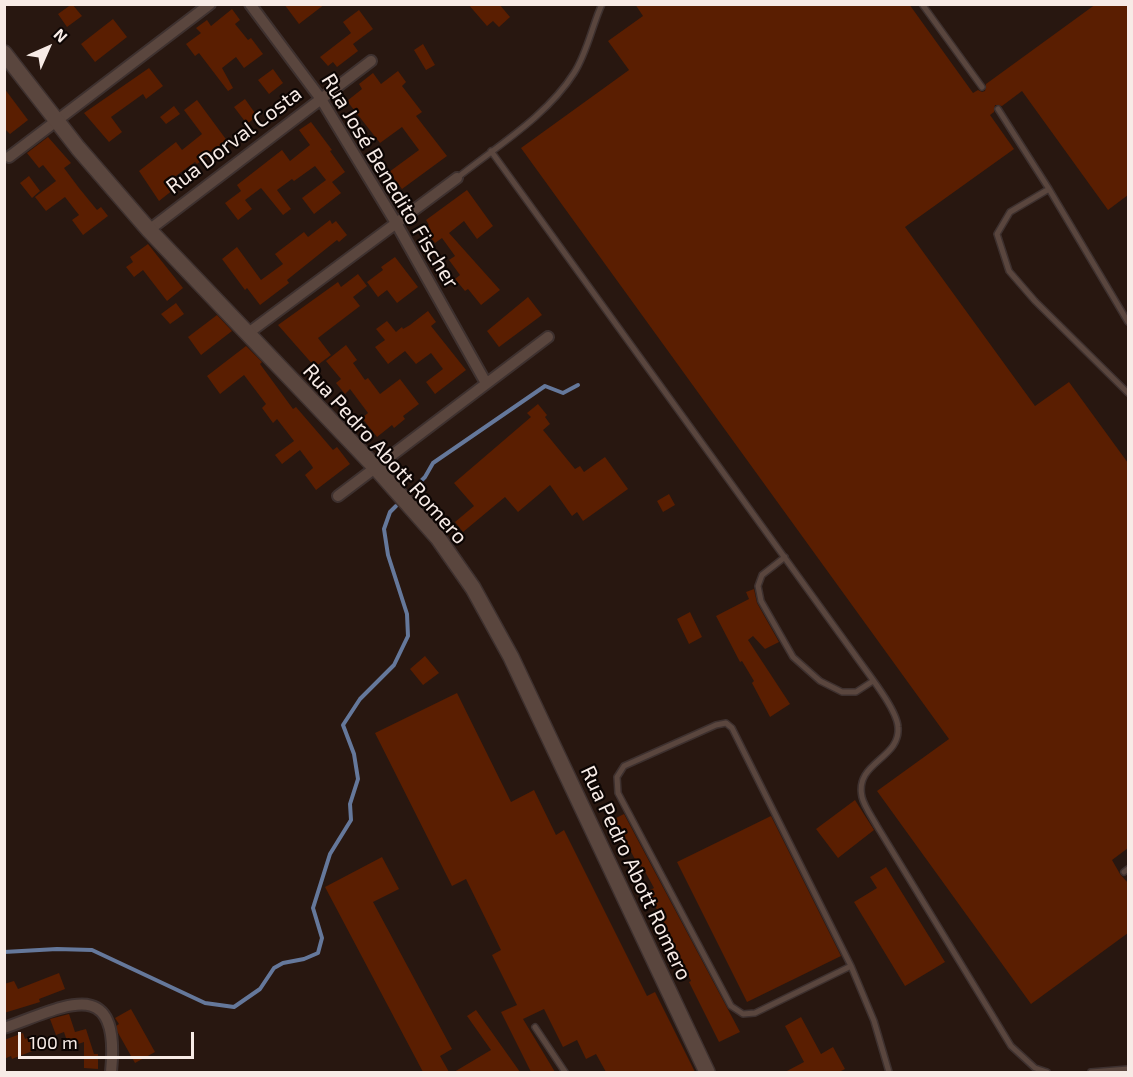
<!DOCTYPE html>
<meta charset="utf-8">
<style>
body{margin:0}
#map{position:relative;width:1133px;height:1077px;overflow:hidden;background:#281710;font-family:"Exo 2",sans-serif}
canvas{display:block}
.frame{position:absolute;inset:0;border:6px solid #f7ebe6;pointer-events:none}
.north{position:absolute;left:18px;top:18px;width:60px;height:60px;-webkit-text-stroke:4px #0c0503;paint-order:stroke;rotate:45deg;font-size:16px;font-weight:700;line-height:24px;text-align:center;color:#f7ebe6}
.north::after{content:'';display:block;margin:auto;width:21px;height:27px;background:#f7ebe6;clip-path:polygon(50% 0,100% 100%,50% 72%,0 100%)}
.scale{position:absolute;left:18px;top:1032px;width:176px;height:27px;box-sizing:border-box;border:3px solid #f7ebe6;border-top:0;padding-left:8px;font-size:18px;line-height:21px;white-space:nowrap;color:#f7ebe6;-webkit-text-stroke:4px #0c0503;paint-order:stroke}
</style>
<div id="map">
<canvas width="1133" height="1077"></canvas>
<div class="frame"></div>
<div class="north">N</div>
<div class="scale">100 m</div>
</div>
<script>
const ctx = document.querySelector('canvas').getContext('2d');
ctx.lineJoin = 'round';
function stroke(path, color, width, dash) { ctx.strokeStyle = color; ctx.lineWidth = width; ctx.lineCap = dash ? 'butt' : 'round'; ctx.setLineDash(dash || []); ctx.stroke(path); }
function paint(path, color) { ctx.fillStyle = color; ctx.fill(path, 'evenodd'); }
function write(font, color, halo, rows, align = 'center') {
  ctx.font = font + ' "Exo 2",sans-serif'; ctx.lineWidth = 4.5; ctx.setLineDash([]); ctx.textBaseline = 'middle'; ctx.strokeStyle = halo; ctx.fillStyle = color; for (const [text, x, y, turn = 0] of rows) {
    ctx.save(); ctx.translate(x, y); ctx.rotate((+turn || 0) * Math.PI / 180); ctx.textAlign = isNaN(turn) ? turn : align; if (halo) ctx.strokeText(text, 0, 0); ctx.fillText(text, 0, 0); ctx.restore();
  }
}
const stream = new Path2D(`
 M411,491L425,477L433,463L545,386L563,393L578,385
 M4,952L57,949L92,950L205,1003L234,1007L260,989L274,968L283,963L304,959L318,953L322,938L313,908L330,854L351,820L350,804L358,779L354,754L343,725L360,699L394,665L408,636L407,614L388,555L384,529L390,512L396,506`);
const building = new Path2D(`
 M72,4L82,16L67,27L58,14Z
 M284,4H325L299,24Z
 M468,4H499L510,17L499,27L493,21L487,26Z
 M635,4H909L973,93L978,90L982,92L985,91L986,84L1096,4H1128V195L1108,210L1022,91L1002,106L995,105L994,112L990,115L1014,149L905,227L1035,406L1069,382L1128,463V848L1112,860L1120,874L1128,883V933L1031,1004L877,791L949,739L521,148L629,70L608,41L643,16Z
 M232,9L240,20L235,24L248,40L251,38L263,54L244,68L236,57L222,68L233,88L228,91L199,53L195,56L186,44L201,33L196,28L207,20L211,26Z
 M359,10L373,29L353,44L358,51L337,67L333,62L328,66L320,57L351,33L343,22Z
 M113,19L127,37L95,62L81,44Z
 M423,44L435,65L426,70L414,50Z
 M149,68L163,86L146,99L143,94L111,117L122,132L109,142L84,113Z
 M273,69L283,83L269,94L258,80Z
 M398,71L406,82L402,86L422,112L416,116L447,156L402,189L389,172L419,150L402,127L380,143L347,101L362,89L359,84L373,73L381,84Z
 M4,88L28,120L10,134L4,128Z
 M245,99L257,116L247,124L234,107Z
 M197,100L228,142L197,164L195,162L173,178L178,186L159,201L139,171L176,142L182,150L202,134L184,110Z
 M174,106L180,114L166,124L160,117Z
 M311,122L332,150L330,151L345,172L332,182L341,193L314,214L302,198L326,180L315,166L294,181L292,179L277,190L291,209L283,215L261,188L245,200L252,209L238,220L225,203L241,191L237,185L282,150L290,161L310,145L299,130Z
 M48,137L71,163L64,168L79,188L97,210L101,207L108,216L83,235L72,220L79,215L65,197L46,211L35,197L56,181L43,165L39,168L27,153Z
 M29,176L40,191L32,198L20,183Z
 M467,190L493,226L477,239L464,221L449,233L500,290L481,305L468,289L465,291L455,279L460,275L449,260L455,256L442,238L435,243L424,229L429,225L426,220Z
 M330,220L332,224L336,221L347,235L339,242L337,240L287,280L289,283L260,305L247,288L245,290L222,259L237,247L261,280L283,264L275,254L304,232L308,237Z
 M148,244L183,288L167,301L143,270L134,277L126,267L133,262L130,257Z
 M395,257L418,287L397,303L387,290L378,297L367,282L383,270L381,267Z
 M358,274L367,286L353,297L360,306L318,338L331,355L315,367L278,325L338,282L341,287Z
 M528,297L542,315L499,347L487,331Z
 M176,303L184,314L170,324L161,314Z
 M428,311L436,322L431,326L466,370L435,394L426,382L443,369L431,353L416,364L405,351L388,364L375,347L385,340L376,329L387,321L396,332L402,327L403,329L410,325Z
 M217,315L232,331L201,355L188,337Z
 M346,345L357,360L353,363L365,380L368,378L380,394L400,379L419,404L403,416L405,419L394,428L392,425L377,437L362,418L368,413L350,389L345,394L336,383L341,379L326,361Z
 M246,346L262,362L260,364L293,409L296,407L333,450L337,447L350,464L316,490L305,475L313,468L312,466L300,450L282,464L275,455L294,441L277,419L273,423L262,408L266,404L244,375L220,394L207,376Z
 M538,404L547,415L545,417L550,424L543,430L575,469L580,466L584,472L605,457L628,489L583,521L577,512L572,516L550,485L518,512L505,497L463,532L455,522L474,506L454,483L531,417L527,413Z
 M669,494L675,505L663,512L657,501Z
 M754,589L757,603L779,642L765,649L753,636L748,640L790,704L770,717L752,683L754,681L742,661L740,662L716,616L749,599L746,592Z
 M690,612L702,637L689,644L677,619Z
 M425,656L439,673L423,685L410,669Z
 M457,693L511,802L534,790L556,835L564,830L647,996L655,992L695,1072H606L596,1054L586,1059L577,1040L563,1047L544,1009L523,1019L555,1072H531L501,1012L517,1005L492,955L501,950L466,879L452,886L375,733Z
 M855,800L874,830L838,858L816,829Z
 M624,814L740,1032L719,1042L689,982L691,981L648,891L654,888L642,866L639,867L614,819Z
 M771,816L841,956L747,1002L677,862Z
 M382,857L399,889L373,902L452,1049L440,1056L449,1072H423L325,887Z
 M886,867L945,962L905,986L854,902L877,888L870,877Z
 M59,973L65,989L39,999L40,1002L4,1013V984L14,981L18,989Z
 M131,1009L155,1052L135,1063L117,1031L116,1026L119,1024L115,1018Z
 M476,1010L520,1072H454L491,1050L467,1016Z
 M69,1014L75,1032L86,1029L94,1054H98V1069L84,1068V1042L69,1047L64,1032L56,1035L50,1019Z
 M801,1017L821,1054L833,1047L845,1069L839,1072H785L804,1062L785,1026Z
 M23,1033L25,1039L30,1037L35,1050L12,1059L11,1056L4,1059V1040Z`);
const lane = new Path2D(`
 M922,4L982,87
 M998,109L1049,189L1128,322
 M491,151L855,655C866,671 897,709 898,727C901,759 854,762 862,797C864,806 872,817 877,826L1011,1046L1035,1068L1047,1072
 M457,178C497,146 547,116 574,73C587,53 592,26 602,4
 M1049,189L1010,212L997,234L1009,271L1035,301L1128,393
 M785,557L762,575L758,586L761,601L793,657L820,681L842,692H856L873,681
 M1124,872L1128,869
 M851,966L755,1013L743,1014L731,1006L618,793L617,777L624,766L716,725L726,723L732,728L851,966L874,1021L889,1072
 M535,1027L565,1072
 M1091,1072L1128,1069`);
const street = new Path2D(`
 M250,4L321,99L396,223L486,383
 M9,157L210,4
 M149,230L371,61
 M247,334L457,178
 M338,496L548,337
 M4,1028C66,1006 121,973 111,1072`);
const secondary = new Path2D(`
 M4,53L78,148L149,230L376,468L438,538L473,588L511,657L707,1072`);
const streetNames = [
 ["Rua Dorval Costa",234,140,-37],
 ["Rua José Benedito Fischer",390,181,59],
 ["Rua Pedro Abott Romero",385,454,48],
 ["Rua Pedro Abott Romero",636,873,65]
];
stroke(stream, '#65789b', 4);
paint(building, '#5a1e01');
stroke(lane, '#3e312f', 8);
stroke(street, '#3e312f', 14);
stroke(secondary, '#3e312f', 18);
stroke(lane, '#5a463e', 5);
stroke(street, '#5a463e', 10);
stroke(secondary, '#5a463e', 15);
write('21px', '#f7ebe6', '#0c0503', streetNames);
</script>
